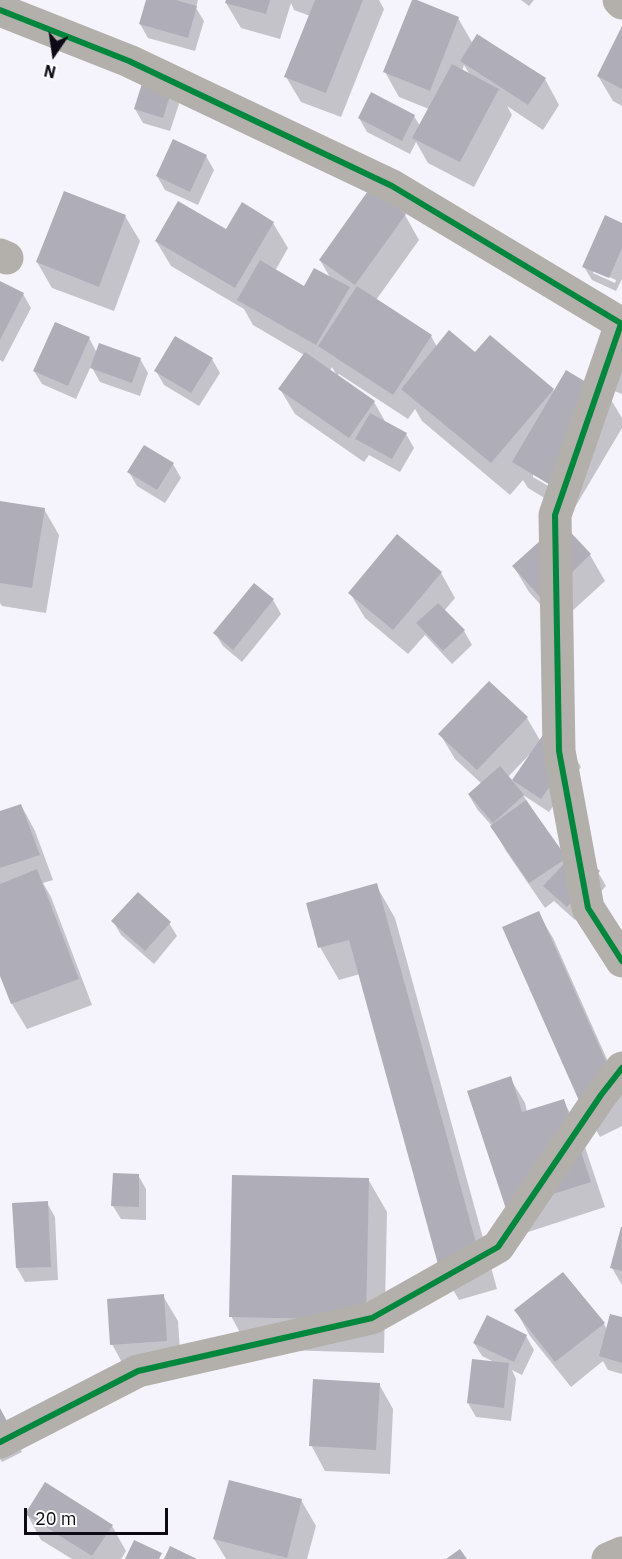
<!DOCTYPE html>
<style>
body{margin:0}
#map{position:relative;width:622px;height:1559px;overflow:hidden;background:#f5f4fc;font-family:"IBM Plex Sans",sans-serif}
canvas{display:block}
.north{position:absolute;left:24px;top:24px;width:60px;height:60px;-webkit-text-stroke:4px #fff;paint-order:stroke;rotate:193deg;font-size:16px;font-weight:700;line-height:24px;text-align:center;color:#0d0a16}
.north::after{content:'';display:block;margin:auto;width:21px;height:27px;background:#0d0a16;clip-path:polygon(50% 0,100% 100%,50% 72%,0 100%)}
.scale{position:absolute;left:24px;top:1508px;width:144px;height:27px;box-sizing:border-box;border:3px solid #0d0a16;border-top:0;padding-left:8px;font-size:18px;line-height:21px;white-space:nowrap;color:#0d0a16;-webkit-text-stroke:4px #fff;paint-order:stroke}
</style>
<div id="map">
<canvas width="622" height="1559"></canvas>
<div class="north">N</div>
<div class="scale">20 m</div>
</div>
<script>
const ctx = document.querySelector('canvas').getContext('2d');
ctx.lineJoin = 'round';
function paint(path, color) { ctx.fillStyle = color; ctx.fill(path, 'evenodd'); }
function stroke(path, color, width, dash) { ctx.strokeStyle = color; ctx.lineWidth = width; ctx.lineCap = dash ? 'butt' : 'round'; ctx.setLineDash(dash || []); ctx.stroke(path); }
const shadow = new Path2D(`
 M147,0H198L196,8L204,21L195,51L148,38L140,24Z
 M227,0H379L384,9L341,117L301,102L286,77L310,16L294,10L291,3L280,39L241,28L226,3Z
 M521,0H534L529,6Z
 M458,18L473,44L545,79L559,105L543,130L507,106L512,115L474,187L428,163L416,142L410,154L367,132L359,118L414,116L420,126L429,109L399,97L385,72ZM464,65L470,75L462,71Z
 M622,29V106L613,101L598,76Z
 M145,79L180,101L170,131L143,123L135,109Z
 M206,156L214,170L198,205L165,190L157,176Z
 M405,215L419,240L376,300L431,336L437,347L475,355L553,390L555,393L610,398L622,418V428L571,514L528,488L523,480L510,495L422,421L415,409L408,419L339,374L337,376L332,367L330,371L374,402L386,423L406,434L414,448L400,472L369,455L364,462L295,414L280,389L304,355L253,325L244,309L171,266L156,241L273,223L288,248L275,271L304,288L331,279L320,260ZM533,473L564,492L562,494L533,477Z
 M125,216L140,241L114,311L52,288L37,262Z
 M622,225V279L616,291L592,280L584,267ZM593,270L616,280L615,283L593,273Z
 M0,283L23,294L31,308L3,362L0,360Z
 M89,338L97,353L140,359L148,373L140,396L100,382L91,366L76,399L42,384L34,371Z
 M622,344V394L599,385Z
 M212,359L220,373L199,406L164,385L156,371Z
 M173,464L181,478L165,503L137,486L129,472Z
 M0,502L44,509L59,535L46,613L2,606L0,603Z
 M561,524L590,555L605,581L558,624L529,592L514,567Z
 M441,573L455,598L444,611L464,631L472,645L452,664L425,635L408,654L365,618L350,593Z
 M254,585L273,600L281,614L242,662L223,646L215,633Z
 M527,718L541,742L573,753L581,767L549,812L523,795L567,862L598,872L606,886L575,920L554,901L545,908L506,851L492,826L477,809L469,795L482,784L455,759L440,734ZM529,755L530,757L512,783L508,777Z
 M21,805L35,831L53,880L43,883L51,897L92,1005L27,1029L12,1004L0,972V813Z
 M376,885L395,918L497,1289L459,1300L440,1267L360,974L339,980L320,947Z
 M538,913L553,938L622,1093V1126L600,1137L585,1111Z
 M113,921L169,923L177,936L154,964L121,935Z
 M510,1078L525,1103L527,1112L563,1101L578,1126L605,1207L522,1234Z
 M138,1175L146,1189V1220L121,1219L113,1206Z
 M368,1179L387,1212L384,1353L249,1349L231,1316Z
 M47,1203L55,1217L58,1280L25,1282L17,1268Z
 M622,1230V1285L612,1268Z
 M163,1296L178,1321L181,1366L126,1370L112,1344Z
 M516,1311L604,1324L607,1330L622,1318V1374L608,1370L603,1361L571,1387L530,1336Z
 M526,1336L534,1350L522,1375L512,1370L516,1379L511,1421L476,1417L468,1403L496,1363L482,1356L474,1343Z
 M379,1384L393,1409L390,1474L325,1471L311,1445Z
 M0,1409L22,1452L2,1462L0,1459Z
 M301,1500L316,1526L307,1559H226L214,1539Z
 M27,1514L112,1526L126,1551L121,1559H72L41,1540Z`);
const building = new Path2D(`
 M146,0H176L197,6L188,38L139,24Z
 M226,0H270L266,14L225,3Z
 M315,0H363L326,93L284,77Z
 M412,0H417L459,17L430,91L383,72Z
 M622,26V89L597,76Z
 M477,34L546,78L528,105L460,61Z
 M452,64L499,89L460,162L412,138Z
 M144,77L173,86L163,118L134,109Z
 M371,92L415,115L402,141L358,118Z
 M173,139L207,155L190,192L156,176Z
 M370,188L406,214L355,285L319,260Z
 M64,191L126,215L99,287L36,262Z
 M178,201L226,229L242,202L274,222L235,288L155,241Z
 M605,215L622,223V248L609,278L582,267Z
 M260,260L304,286L314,268L350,287L316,345L237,300Z
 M0,281L24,293L0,340Z
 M357,286L432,335L393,395L318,346Z
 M55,322L90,337L68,386L33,371Z
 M449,330L475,352L490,335L554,389L491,463L401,389Z
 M175,336L213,358L191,393L154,371Z
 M99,343L141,358L132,383L90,368Z
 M305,352L375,401L349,438L278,389Z
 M566,370L611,397L557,489L512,462Z
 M370,413L407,433L392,459L355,439Z
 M144,445L174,463L157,490L127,472Z
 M0,501L45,508L32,588L0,583Z
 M561,522L591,554L543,600L512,566Z
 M397,534L442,572L393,630L348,593Z
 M254,583L274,599L233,650L213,633Z
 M438,603L465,630L443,651L416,623Z
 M489,681L528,717L477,770L438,734Z
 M545,732L574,752L541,799L512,780L524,795L493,823L468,794L500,766L512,780Z
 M526,800L567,858L529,883L490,826Z
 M21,804L40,855L0,868V811Z
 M576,851L600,871L567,907L543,886Z
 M37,869L79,979L11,1004L0,976V884Z
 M377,883L480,1257L439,1268L349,940L318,948L306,903Z
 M138,892L171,922L145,951L111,921Z
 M539,911L621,1095L584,1112L502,927Z
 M511,1076L522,1112L564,1099L591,1182L506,1209L467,1091Z
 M113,1173L139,1174V1207L111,1206Z
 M232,1175L369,1178L366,1320L229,1317Z
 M48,1201L51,1267L16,1268L12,1203Z
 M621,1227H622V1271L610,1268Z
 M563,1272L605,1323L555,1362L514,1310Z
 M164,1294L167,1341L110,1345L107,1299Z
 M610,1314L622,1317V1363L599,1356Z
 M487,1315L527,1335L514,1362L473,1343Z
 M472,1359L509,1363L504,1408L467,1403Z
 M313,1379L380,1383L376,1450L309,1446Z
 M0,1408L16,1438L0,1446Z
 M229,1480L302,1499L287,1558L213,1539Z
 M45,1482L113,1525L92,1556L25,1514Z
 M134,1540L162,1553L159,1559H125Z
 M170,1546L197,1559H164Z
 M460,1549L467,1559H446Z`);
const minor = new Path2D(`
 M619,0L622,3
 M0,10L129,61L392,186L622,324
 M0,255L7,258
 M621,324L555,515L559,751L588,908L622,961
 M0,1442L138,1371L372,1318L498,1247L601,1095L622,1068
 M608,1559L622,1553`);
const cycleway = new Path2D(`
 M0,10L129,61L392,186L622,324
 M621,324L555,515L559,751L588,908L622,961
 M0,1442L138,1371L372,1318L498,1247L601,1095L622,1068`);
paint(shadow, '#0003');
paint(building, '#afaeb8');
stroke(minor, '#b3b0ac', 33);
stroke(cycleway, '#00873e', 6);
</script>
